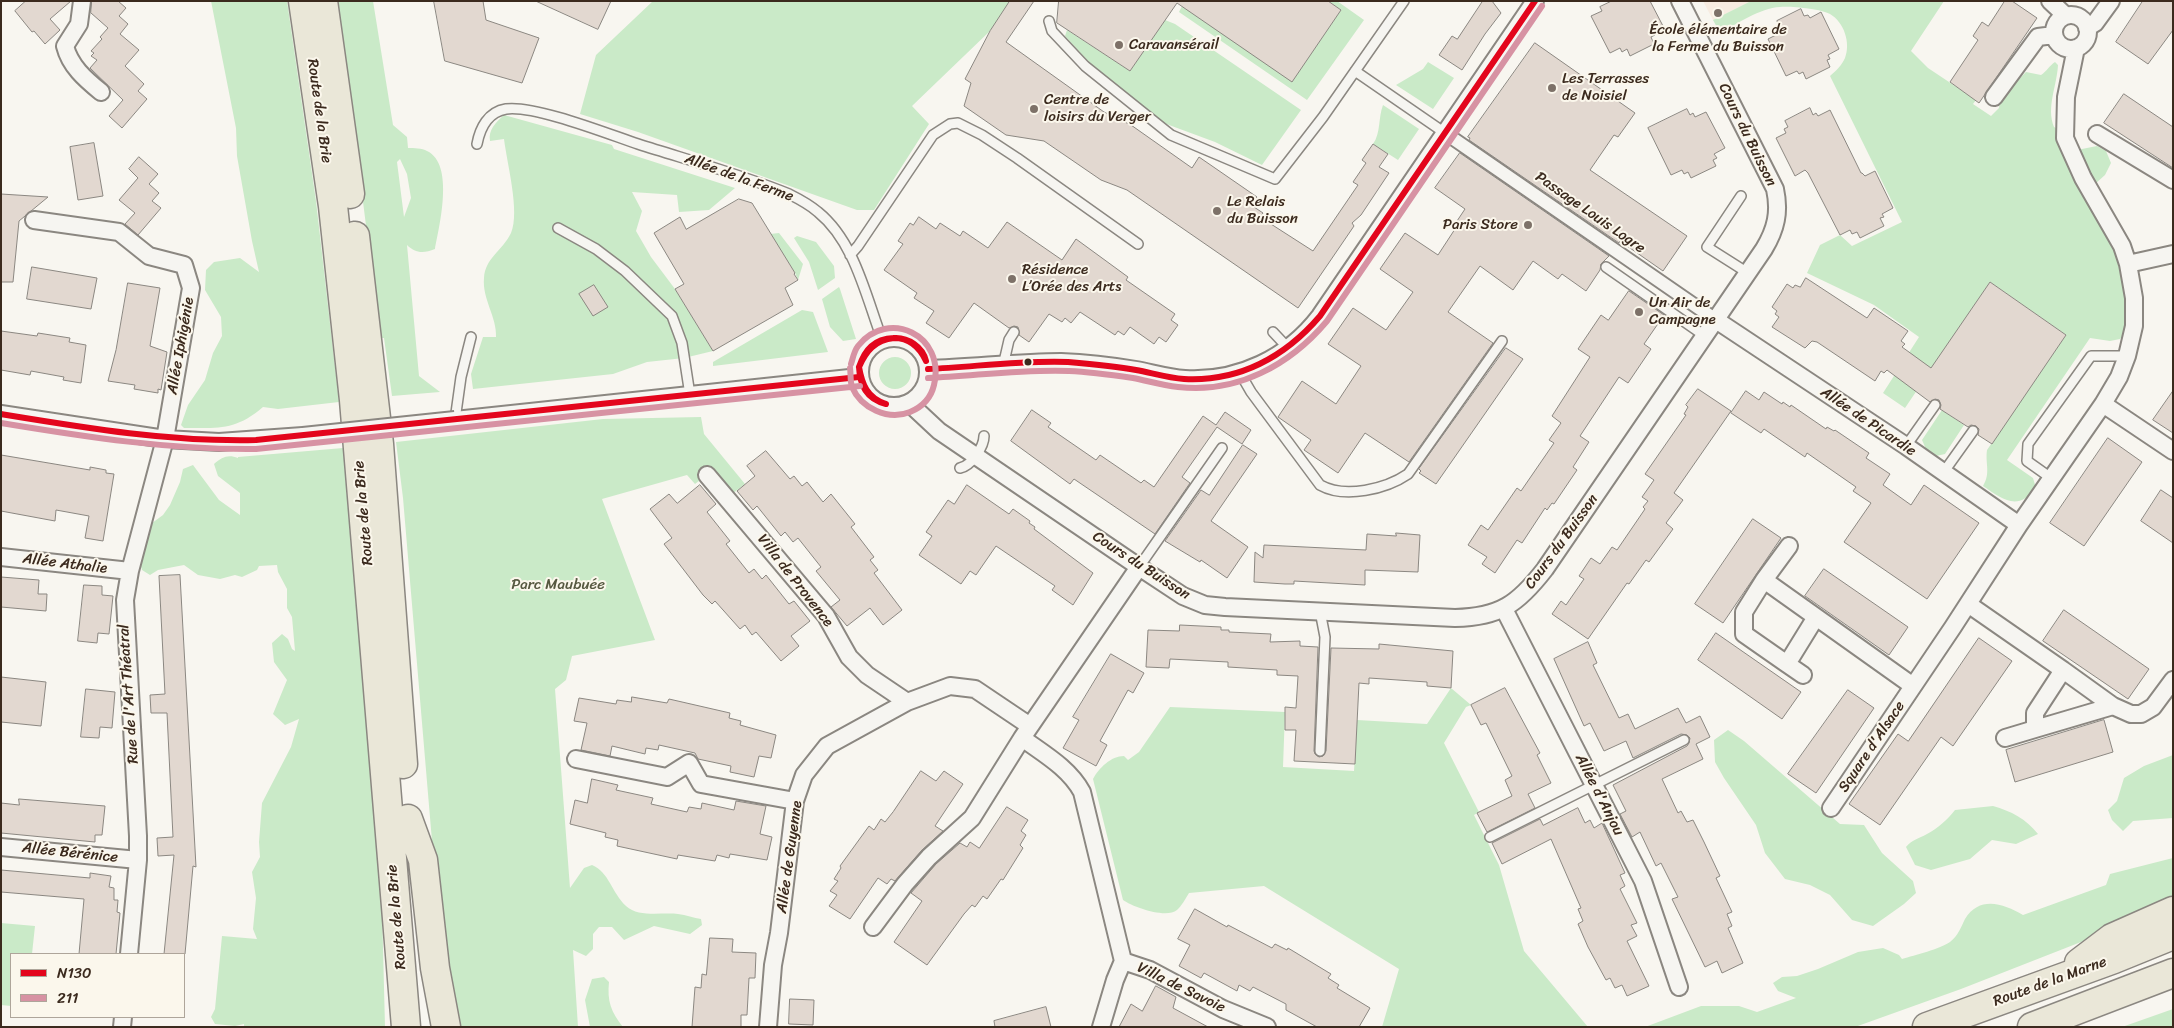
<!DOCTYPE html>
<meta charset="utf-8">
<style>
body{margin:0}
#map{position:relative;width:2174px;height:1028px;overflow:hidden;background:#f8f6f0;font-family:Sriracha,sans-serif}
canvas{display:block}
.frame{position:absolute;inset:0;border:2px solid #3b2a1e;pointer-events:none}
.legend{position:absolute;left:10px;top:953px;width:175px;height:65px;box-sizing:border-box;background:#fbf7ec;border:1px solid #aea59a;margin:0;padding:6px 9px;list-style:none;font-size:15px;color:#3b2a1e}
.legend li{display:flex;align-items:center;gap:10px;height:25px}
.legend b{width:25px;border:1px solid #aea59a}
</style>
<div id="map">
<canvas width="2174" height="1028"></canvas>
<div class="frame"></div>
<ul class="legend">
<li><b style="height:6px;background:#e3051c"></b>N130</li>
<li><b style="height:6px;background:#d792a3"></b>211</li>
</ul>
</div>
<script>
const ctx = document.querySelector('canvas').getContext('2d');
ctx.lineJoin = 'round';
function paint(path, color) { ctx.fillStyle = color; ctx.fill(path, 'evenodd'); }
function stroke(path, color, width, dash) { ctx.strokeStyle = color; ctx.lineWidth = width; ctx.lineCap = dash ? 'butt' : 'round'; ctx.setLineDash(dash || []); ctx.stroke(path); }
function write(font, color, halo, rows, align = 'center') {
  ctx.font = font + ' Sriracha,sans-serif'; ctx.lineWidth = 4; ctx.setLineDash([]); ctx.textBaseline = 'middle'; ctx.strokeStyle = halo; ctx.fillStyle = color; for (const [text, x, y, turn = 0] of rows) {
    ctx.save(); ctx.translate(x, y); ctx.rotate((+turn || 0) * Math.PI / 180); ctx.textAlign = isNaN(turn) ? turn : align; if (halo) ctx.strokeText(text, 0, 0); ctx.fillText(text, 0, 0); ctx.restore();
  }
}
const built = new Path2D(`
 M1703,1H1751L1713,20Z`);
const green = new Path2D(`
 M211,1H287L316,201L339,402L278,409L263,407C235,431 218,428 184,428L181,425L188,405L205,380L213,353L222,336L221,317L205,290L206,270L214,262L240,258L259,272L252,241L237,156L236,128Z
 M338,1H373L393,125L407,137L408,148C414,148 422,148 427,151C455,164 439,227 435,249C423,254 415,253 407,245L419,376L440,392L392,396L384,338H380ZM400,159L407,174L411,198L404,217L397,162Z
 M653,1H1010L991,30L912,106L929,124L874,210H857L638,132L580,114L596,55Z
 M1328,1H1337L1364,20L1307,100L1179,12L1182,6L1292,81L1341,10Z
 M1751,1H1944L1911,51L1928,68L1976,100L1973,104L1991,116L1999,108L2000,98L2026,72L2041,75C2047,71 2049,66 2055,62L2058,65C2057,86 2046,107 2054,127L2056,128L2058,137L2077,150L2097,146L2106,151L2111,163L2105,175L2095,184L2108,234L2123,275L2127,313L2126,331L2120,339L2110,341L2090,338L2007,460L2033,478L2036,488C2018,512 2002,499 1983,486C1991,473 1985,464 1987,450L2066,335L1990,282L1905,408L1883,393L1919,337L1874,305L1807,273L1820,245L1840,235L1852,246L1902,222L1830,76C1836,71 1842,65 1845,58C1851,43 1844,22 1830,14C1821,9 1791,6 1780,7C1760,8 1737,24 1720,33L1713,20Z
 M1165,20L1175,24L1301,110L1262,165L1215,142L1161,122L1095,69L1065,36L1067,30L1130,71Z
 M1428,62L1454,78L1433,109L1396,85L1423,69Z
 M1383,105L1419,129L1398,160L1373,144C1381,133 1378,118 1383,105Z
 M504,115L612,145L614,149L735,188L709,210L679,212L677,195L632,192L642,211L636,231L651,257L675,289L713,351L684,358L647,362L613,374L473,389L471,374L483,337H496C497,317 482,299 484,278C485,258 503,250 511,233C520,211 507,164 504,139L490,141C488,130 496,122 504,115Z
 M779,233L803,264L798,280L795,273L770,234Z
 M797,236L816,242L834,266L835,278L818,290L809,262L794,238Z
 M839,287L840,289L856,339L843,341L830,327L822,299Z
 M802,310L813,312L828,352L713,366V362Z
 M879 373a16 16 0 1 1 32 0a16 16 0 1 1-32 0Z
 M1942,410L1964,425L1945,454L1936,456L1926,449L1922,440Z
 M701,417L704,434L745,484L732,494L713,470L695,484L687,475L602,499L655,640L572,656L566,680L555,689L570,888L584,868L592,865C609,872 612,893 626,906C639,918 662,912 678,914C686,915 694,918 701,919L702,925L690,934L654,926L624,940L612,927H599L593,934V949L586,956L573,950L578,1027H458L432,841L403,498L396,442L603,419Z
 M343,448L358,630L379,789L385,1027H244V1024L235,1026L215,1024L211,1017L215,1009L222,936L257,939L253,929L256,898L252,872L260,857L259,842L262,803L291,747L299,719L285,725L273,714L287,680L274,662L272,643L282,634L288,639L292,649L295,651L292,617L287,608V589L278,572L277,565L259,566L257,570L242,577L235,575L220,579L198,575L184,565L158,570L150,575L142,570L140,563L148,526L163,515L170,505L180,482L183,469L193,465L219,500L240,515V493L218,476L214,464C222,457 228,454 238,458V457Z
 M1451,688L1471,705L1466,707L1444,743L1479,812L1474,815L1499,865L1524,951L1588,1027H1382L1399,969L1264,886L1189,893C1186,898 1181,907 1177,910C1166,919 1133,907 1123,900L1093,779C1099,768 1111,756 1124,756L1128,760L1139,752L1170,707L1285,712L1283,767L1354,771L1357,720L1427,724Z
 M1728,730L1744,741L1840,824L1864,825L1882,853L1913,881L1916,893L1904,904L1873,926L1852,920L1830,895L1810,885L1785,879L1765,853L1756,825L1724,778L1715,762L1714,740Z
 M2173,755V818L2133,821L2123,831L2112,820L2108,810L2117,801L2124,778L2144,766Z
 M1993,806C2011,811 2026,819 2038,834L2016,844L1992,840L1970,859L1931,870L1915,865L1906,847C1913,839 1918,839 1927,834C1938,828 1947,820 1955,810Z
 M2173,858V901L2081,942L1961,989L1855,1027H1645L1701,1006H1739L1757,1012L1796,998L1778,991L1773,983L1782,977L1797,976L1818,969L1858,952L1883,948L1899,955L1902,959C1915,955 1940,949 1950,942C1958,936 1961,927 1965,919C1980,895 2004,904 2023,915L2106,885L2110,874Z
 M1,923L35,926L32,954H11V1006L1,1005Z
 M604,977L609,982C607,1001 611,1012 623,1027H590L585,1000L592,979Z
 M2173,1009V1027H2122Z`);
const building = new Path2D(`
 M26,1H71L50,19L60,30L45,44L34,31L32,32L15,11Z
 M92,1H118L126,8L119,16L128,24L120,34L139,50L125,66L144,84L138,91L147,99L122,128L109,116L123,100L90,68L97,60L91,56L94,53L91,51L102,39L100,37L108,28L91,13Z
 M434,1H483L486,20L539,38L522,83L445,61Z
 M536,1H611L598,29Z
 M1010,1H1034L1006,42L1104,112L1131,125L1192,168L1199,157L1257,197L1251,205L1263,213L1260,217L1313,251L1358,185L1353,182L1366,163L1362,160L1373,144L1388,154L1379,167L1389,173L1361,215L1352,223L1354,226L1298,308L1127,190L1101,180L1044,141L1006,135L964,106L971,83L965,79L990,31Z
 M1059,1H1328L1341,10L1292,82L1177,3L1130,71L1057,23Z
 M1483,1H1492L1501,13L1485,34L1462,70L1439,55L1452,36L1457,39Z
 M1612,1H1650L1663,26L1653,32L1655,35L1651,37L1654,44L1630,56L1627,49L1622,52L1620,48L1610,53L1591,16L1602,11L1600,7Z
 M2005,1H2012L2037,18L1979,103L1950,82L1978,40L1973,36L1982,22L1988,26Z
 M2143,1H2173V30L2148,64L2116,42Z
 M1801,9L1804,16L1808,15L1810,18L1821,12L1839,49L1828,55L1830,59L1827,60L1830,67L1806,79L1803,72L1799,74L1797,71L1786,76L1768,39L1778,34L1777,31L1780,29L1777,21Z
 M1535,43L1635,113L1618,137L1614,135L1590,170L1687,236L1663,271L1620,241L1619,243L1469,140L1470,138L1468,137Z
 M2124,94L2173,127V168L2104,123Z
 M1810,108L1813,115L1816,113L1818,116L1830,110L1861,173H1862L1865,176L1875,171L1893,208L1882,214L1884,217L1880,218L1884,226L1860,238L1857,232L1852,234L1850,230L1840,235L1808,173L1805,170L1795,176L1776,138L1786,133L1784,129L1788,127L1785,121Z
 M1687,109L1690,115L1693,113L1695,117L1706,112L1725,148L1714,154L1717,158L1713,160L1716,166L1691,178L1688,172L1684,174L1682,170L1671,175L1648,128Z
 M94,143L103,196L78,200L70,147Z
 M1460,153L1609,256L1601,264L1600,270L1586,291L1562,274L1558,279L1533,261L1513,290L1480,266L1448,312L1493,343L1409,462L1365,433L1338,473L1304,450L1311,440L1278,417L1302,381L1336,404L1361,366L1328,344L1353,308L1386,330L1413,292L1380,269L1405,233L1438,255L1455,229L1453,227L1465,209L1435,188Z
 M139,157L158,174L149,184L159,193L152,201L161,208L138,235L125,224L135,213L119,200L138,178L129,169Z
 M1,194L48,197L19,221L13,282H1Z
 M739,199L752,203L795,273L794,274L798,280L785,288L793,305L713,351L675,289L684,284L654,233L680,217L686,229Z
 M919,217L936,229L940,223L960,236L963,231L988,248L1007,222L1062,260L1076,239L1128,277L1126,280L1175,314L1171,320L1178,325L1166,342L1159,337L1154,344L1130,327L1124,335L1118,331L1115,335L1080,312L1071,323L1065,318L1062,322L1049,314L1029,342L1019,335L1018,327L1014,326L1009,328L974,303L949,338L926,323L934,311L914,298L917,293L884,270L903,244L898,241L910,223L913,225Z
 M32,267L97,278L91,309L27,299Z
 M1806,278L1867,318L1874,308L1908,331L1901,341L1905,344L1902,347L1931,368L1990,282L2066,335L1992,444L1978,435L1979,429L1976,426L1971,425L1968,427L1940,409L1941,405L1939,400L1935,399L1930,402L1887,370L1884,373L1881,371L1875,381L1817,342L1812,341L1805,348L1772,327L1779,317L1775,314L1777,311L1772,307L1787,284L1793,288L1795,285L1800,287Z
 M128,283L160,288L150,346L167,352L161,390L158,389V393L134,389L135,385L108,381L116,350Z
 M594,285L608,307L593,316L579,294Z
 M1629,291L1664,315L1644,344L1651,349L1628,383L1619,377L1580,436L1589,442L1573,467L1577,470L1554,504L1552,503L1547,510L1545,508L1522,543L1517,540L1495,573L1482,564L1487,557L1468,545L1481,525L1488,530L1517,488L1521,491L1554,443L1549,440L1561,423L1552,416L1590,357L1578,349L1601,315L1608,320Z
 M1,331L37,336L38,333L70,338L69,342L86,345L81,383L63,380L64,377L31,371L30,375L1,370Z
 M1506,348L1523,359L1436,484L1419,473L1421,471L1419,469Z
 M1698,389L1731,411L1674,493L1683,500L1666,523L1673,529L1649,562L1646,560L1629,584L1627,583L1588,639L1552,614L1561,601L1566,605L1584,579L1579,576L1591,558L1600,564L1612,547L1617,550L1645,509L1643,507L1648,501L1642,497L1654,480L1645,474L1686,415L1684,414L1688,407L1686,405Z
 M1746,391L1759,400L1764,392L1782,404L1783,402L1790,407L1791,405L1826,429L1827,427L1834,431L1835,430L1869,453L1866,458L1890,474L1883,485L1911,505L1924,485L1979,523L1927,599L1844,542L1871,503L1853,491L1856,487L1807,453L1805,457L1764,429L1761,433L1731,413Z
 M2173,391V433L2153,420Z
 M1032,410L1051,423L1048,427L1096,460L1100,455L1141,483L1144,480L1154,487L1203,416L1216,425L1225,412L1251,430L1242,444L1217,427L1182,477L1190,483L1155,534L1074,479L1070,484L1011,441Z
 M2108,438L2142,462L2084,546L2050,523Z
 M1243,445L1257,454L1211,521L1248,547L1227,578L1201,560L1200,562L1165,541L1201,490L1209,495Z
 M766,451L790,479L794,476L802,486L807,482L823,502L831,494L855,524L851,527L874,557L870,560L878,570L874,573L902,610L883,625L870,608L847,626L831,607L840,600L816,571L821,567L798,538L793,542L785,532L781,536L757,506L753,510L737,491L755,476L747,466Z
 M1,455L90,470V467L106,470V473L114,474L103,541L85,538L89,516L56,510L55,521L1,511Z
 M700,485L716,504L707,512L730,541L726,544L749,573L754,569L762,579L766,575L789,604L794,601L810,621L791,636L799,646L781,661L756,632L752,635L745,625L740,629L715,601L712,604L703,595L664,544L672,538L650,509L669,494L677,503Z
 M967,485L1009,514L1013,509L1030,521L1029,523L1035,527L1034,529L1093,573L1073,605L1052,590L1055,586L996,546L976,575L970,571L961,584L919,555L932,536L926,532L948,500L954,504Z
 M2161,490L2173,498V543L2141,521Z
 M1753,519L1781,538L1723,623L1695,604Z
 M1396,533L1420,535L1418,572L1365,570V585L1294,581V584H1285L1254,582L1255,552L1263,558L1264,545L1366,550L1367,534L1396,536Z
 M1824,569L1908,627L1889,655L1805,596Z
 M180,575L196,867L193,866L185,954H164L174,855L158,856L157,838L173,837L167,713H151L150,695L165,694L159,576Z
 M1,577L39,580L38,594H47L46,611L1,607Z
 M84,585L102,586V595L113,596L109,634L98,633L97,643L78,641Z
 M2064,610L2149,669L2128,699L2043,641Z
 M1180,625L1221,627V630H1229V632L1271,634L1270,642L1300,641V646L1318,647L1314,751L1315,754L1319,757L1323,756L1326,751L1331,648L1379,649V644L1453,651L1451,688L1427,686V682L1369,678V684L1359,683L1355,764L1294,761L1296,730H1285V707L1296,708L1298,676L1277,675V670L1228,667V662L1170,659L1169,668L1146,667L1148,630L1179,631Z
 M1716,633L1801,692L1782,719L1698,660Z
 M1979,638L2012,661L1953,746L1941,737L1880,825L1849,804L1898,734L1908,741Z
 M1588,642L1597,663L1593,665L1619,718L1628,714L1635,729L1678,708L1686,723L1700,716L1710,737L1696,744L1703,759L1662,779L1678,813L1681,811L1687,822L1693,820L1704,842L1720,876L1716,878L1732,912L1727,914L1732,926L1728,928L1743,963L1722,973L1717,961L1705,967L1672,899L1678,897L1661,863L1656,866L1640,832L1632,837L1620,814L1626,811L1613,785L1687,746L1689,743L1690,738L1687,735L1681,734L1633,758L1626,741L1604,751L1590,723L1584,726L1554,659Z
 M1111,654L1144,673L1133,693L1128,690L1100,741L1107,745L1096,766L1063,748L1079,720L1073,717Z
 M1,677L46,682L41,726L1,722Z
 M1505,688L1540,753L1537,755L1551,783L1528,794L1535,808L1487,832L1477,813L1512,796L1505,780L1512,776L1486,723L1481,725L1471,705Z
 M86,689L115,692L112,728L100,727L99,738L81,737Z
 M1848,690L1874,708L1816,793L1788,774Z
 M632,697L667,703L669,699L730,713L729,718L741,721L740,725L776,735L771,758L759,756L754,777L730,772L731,766L698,759L695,753L659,745L658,750L646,748L645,754L612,746L610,756L581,750L587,723L574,721L579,698L616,704L617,700L631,702Z
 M2104,720L2113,752L2015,782L2006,750Z
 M921,771L936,781L944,771L963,784L935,826L943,831L922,850L895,881L891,879L887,884L878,878L850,919L829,906L837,895L830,891L838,881L834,879L841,868L840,866L869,826L874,830L881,819L885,822L893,812Z
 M592,779L618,785L616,790L653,798L651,804L687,812L689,807L701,809L702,803L734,810L736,801L766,806L760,834L772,837L767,860L730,854L729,858L717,855L715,861L678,855L677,859L617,846L618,840L605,837L606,833L570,824L575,800L587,803Z
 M19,799L105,806L102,835H95V842L1,833V803L19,805Z
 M1007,807L1028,820L1021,831L1026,835L1020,845L1023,848L1003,880L1001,879L987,899L983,896L975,907L972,905L964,914L927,965L894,942L922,901L911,893L936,864L960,843L967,847L970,842L979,848Z
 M1578,808L1585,823L1590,820L1594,828L1602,823L1625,873L1620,875L1625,886L1620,889L1637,923L1631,925L1637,936L1627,941L1649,986L1627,996L1622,985L1615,988L1610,978L1606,980L1588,947L1578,924L1583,921L1578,909L1581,908L1551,839L1502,864L1492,843L1540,819L1543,825Z
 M1,870L90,878V873L111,876L109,887L114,888V900H118L117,912L120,913L116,954H79L84,899L1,892Z
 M1195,909L1227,927L1228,925L1272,948L1275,944L1287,950L1288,948L1331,974L1328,978L1339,985L1337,988L1370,1008L1359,1027H1317L1286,1010V1004L1253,987L1250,991L1239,985L1237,991L1204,973L1201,978L1179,966L1190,945L1178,939Z
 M710,938L733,939L732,952L756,953L755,978H749L747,1015H741V1027H692L695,987L701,988L702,974L706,975Z
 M1156,986L1176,997L1173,1008L1208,1027H1119L1131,1004L1142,1011Z
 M790,999L814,1000L813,1025L789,1024Z
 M1046,1007L1051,1027H995L994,1021Z`);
const service = new Path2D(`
 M1049,21L1052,31L1085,66L1171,135L1275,179L1323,117L1404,1
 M1355,71L1445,133
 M477,144C480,128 488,112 506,109C535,105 608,134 638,144C688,160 740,174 789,194C799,199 810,205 818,212C855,242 866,297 882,339
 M1741,196L1707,247L1748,273
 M558,228L596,249L625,271L672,316L682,343L690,395
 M850,255L858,246L933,135L950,124L958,123L982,135L1017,158L1138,244
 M1606,267L1705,336
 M1273,332L1288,348
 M1003,366L1009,340L1014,332
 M1240,373L1251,392L1320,485C1345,499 1386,489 1408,474L1502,341
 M455,420L461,377L471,337
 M1906,446L1935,405
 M960,468C971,466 984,447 984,436
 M1943,473L1973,431
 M2051,478L2027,461L2028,444L2091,356H2127
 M1139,567L1222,448
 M1320,751L1325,637L1320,611
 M1490,837L1684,740`);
const pedestrian = new Path2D(`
 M1445,133L1716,320`);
const minor = new Path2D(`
 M82,1L79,24L65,46C70,66 85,79 101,92
 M2050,1L2066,16
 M2054 32a17 17 0 1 1 34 0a17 17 0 1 1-34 0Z
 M2087,28L2095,23L2111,1
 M1994,97L2038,37L2054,35
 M2097,134L2173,180
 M34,220L119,232L149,256L184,265L191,288L165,439L130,571L125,600L138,836V860L129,954
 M2128,264L2173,254
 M1716,320L1906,446L2019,525
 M860 372a34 34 0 1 1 68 0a34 34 0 1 1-68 0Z
 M928,369C972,368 1017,362 1061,362C1086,363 1112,366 1136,370C1152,373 1168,378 1185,379C1238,382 1288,358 1320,316L1535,1
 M909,403L939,431L1139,567L1183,596L1205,605L1225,607L1455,618C1500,617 1518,604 1545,569L1764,249C1776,229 1780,212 1775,189L1680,1
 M2103,404L2173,451
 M1,414L165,439L219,442L303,436
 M455,420L859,377
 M707,475L826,616L849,657L867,675L907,702
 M1,557L130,571
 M1764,580L1789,546
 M1968,604L2063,670
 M1504,609L1643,881L1679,987
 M1816,617L1787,664L1744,634V612L1764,580L1913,686
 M1787,664L1803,675
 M2113,706L2035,729V713L2063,670L2113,706L2131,714H2141L2153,707L2173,680
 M1022,738C1044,754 1069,768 1082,792L1123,961
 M2005,738L2035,729
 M576,759L667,777L689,763L701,784L795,801
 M1831,808L1953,627L2019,525L2103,404L2119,377L2127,356L2134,326V298L2128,264L2122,246L2083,178L2065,138L2066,97L2076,48
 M1,847L138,860
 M873,927L905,884L929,857L972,818L1022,738L1139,567
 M1123,961L1150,970L1223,1009L1267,1027
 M122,1027L123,1017
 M768,1027L773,965L779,933L795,801L804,775L827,746L907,702L950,686L975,689L1030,726
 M1101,1027L1115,980L1123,961`);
const trunk = new Path2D(`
 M303,1L333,206L354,400L406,1027
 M323,1L350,194
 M355,236L379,444L403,764
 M408,819L423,860L435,968L446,1027
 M2079,963L2112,938L2173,911
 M1927,1027L2114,959L2173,935
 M2032,1027L2173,973`);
const minorBridge = new Path2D(`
 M303,436L455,420`);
const bus1 = new Path2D(`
 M894,338C908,337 923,347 926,361
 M894,338C910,338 920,348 926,361
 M859,367C862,384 867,398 886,404
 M859,367C860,385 866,399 886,404
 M859,367C865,349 874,339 894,338
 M859,367C866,351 875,340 894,338
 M928,369C974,367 1022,360 1068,362C1091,364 1114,366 1136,370C1152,373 1168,378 1184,379C1239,382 1285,357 1320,316L1535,1
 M1,414C86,428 170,442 256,440L859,377`);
const bus2 = new Path2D(`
 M850,368C851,374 850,381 852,387C861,408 888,421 910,412C922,407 931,398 934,385C946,335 888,308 858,346C854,351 853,358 851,364
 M928,378C975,376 1022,369 1069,371C1090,372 1112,375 1133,378C1148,381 1162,385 1178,387C1237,394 1290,365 1327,321L1542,6
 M1,423C86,437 170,450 256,449L860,386`);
const markers = [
 [1718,13,5,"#7d7168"],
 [1119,45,5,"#7d7168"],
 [1552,88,5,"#7d7168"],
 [1034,109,5,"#7d7168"],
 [1217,211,5,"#7d7168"],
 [1528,225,5,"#7d7168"],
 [1012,279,5,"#7d7168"],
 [1639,312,5,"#7d7168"],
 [1028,362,4.5,"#3b2a1e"]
];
const poiNames = [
 ["École élémentaire de",1718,30,"center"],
 ["la Ferme du Buisson",1718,47,"center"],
 ["Caravansérail",1129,45],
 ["Les Terrasses",1562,79],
 ["de Noisiel",1562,96],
 ["Centre de",1044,100],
 ["loisirs du Verger",1044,117],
 ["Le Relais",1227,202],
 ["du Buisson",1227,219],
 ["Paris Store",1518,225,"right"],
 ["Résidence",1022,270],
 ["L’Orée des Arts",1022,287],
 ["Un Air de",1649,303],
 ["Campagne",1649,320]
];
const streetNames = [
 ["Route de la Brie",319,111,82],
 ["Cours du Buisson",1747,135,64],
 ["Allée de la Ferme",739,178,20],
 ["Passage Louis Logre",1590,213,35],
 ["Allée Iphigénie",181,346,-80],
 ["Allée de Picardie",1868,422,34],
 ["Route de la Brie",364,513,-95],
 ["Cours du Buisson",1562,542,-54],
 ["Allée Athalie",65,564,7],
 ["Cours du Buisson",1141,566,33],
 ["Villa de Provence",795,581,52],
 ["Rue de l'Art Théatral",129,694,-94],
 ["Square d'Alsace",1872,747,-56],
 ["Allée d'Anjou",1599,795,63],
 ["Allée Bérénice",70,853,6],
 ["Allée de Guyenne",790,857,-82],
 ["Route de la Brie",397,917,-95],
 ["Route de la Marne",2050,982,-20],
 ["Villa de Savoie",1181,988,26]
];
const parkNames = [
 ["Parc Maubuée",558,585]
];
paint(built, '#f7ece1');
paint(green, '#caeac8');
paint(building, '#e2d8d0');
stroke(building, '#8b8781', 1);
stroke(service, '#8b8781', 12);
stroke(pedestrian, '#8b8781', 16);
stroke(minor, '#8b8781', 20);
stroke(trunk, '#8b8781', 31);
stroke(service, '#f6f5f1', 9);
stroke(pedestrian, '#f6f5f1', 12);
stroke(minor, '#f6f5f1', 16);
stroke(trunk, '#eae7d8', 28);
stroke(minorBridge, '#8b8781', 20, []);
stroke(minorBridge, '#f6f5f1', 16);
stroke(bus1, '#e3051c', 6);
stroke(bus2, '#d792a3', 6);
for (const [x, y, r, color] of markers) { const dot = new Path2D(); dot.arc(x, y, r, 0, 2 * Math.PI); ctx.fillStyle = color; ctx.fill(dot); stroke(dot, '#fbf7ec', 2); }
write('15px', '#3b2a1e', '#fbf7ec', poiNames, 'left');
write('15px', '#3b2a1e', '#fbf7ec', streetNames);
write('15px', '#565840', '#fbf7ec', parkNames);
</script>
